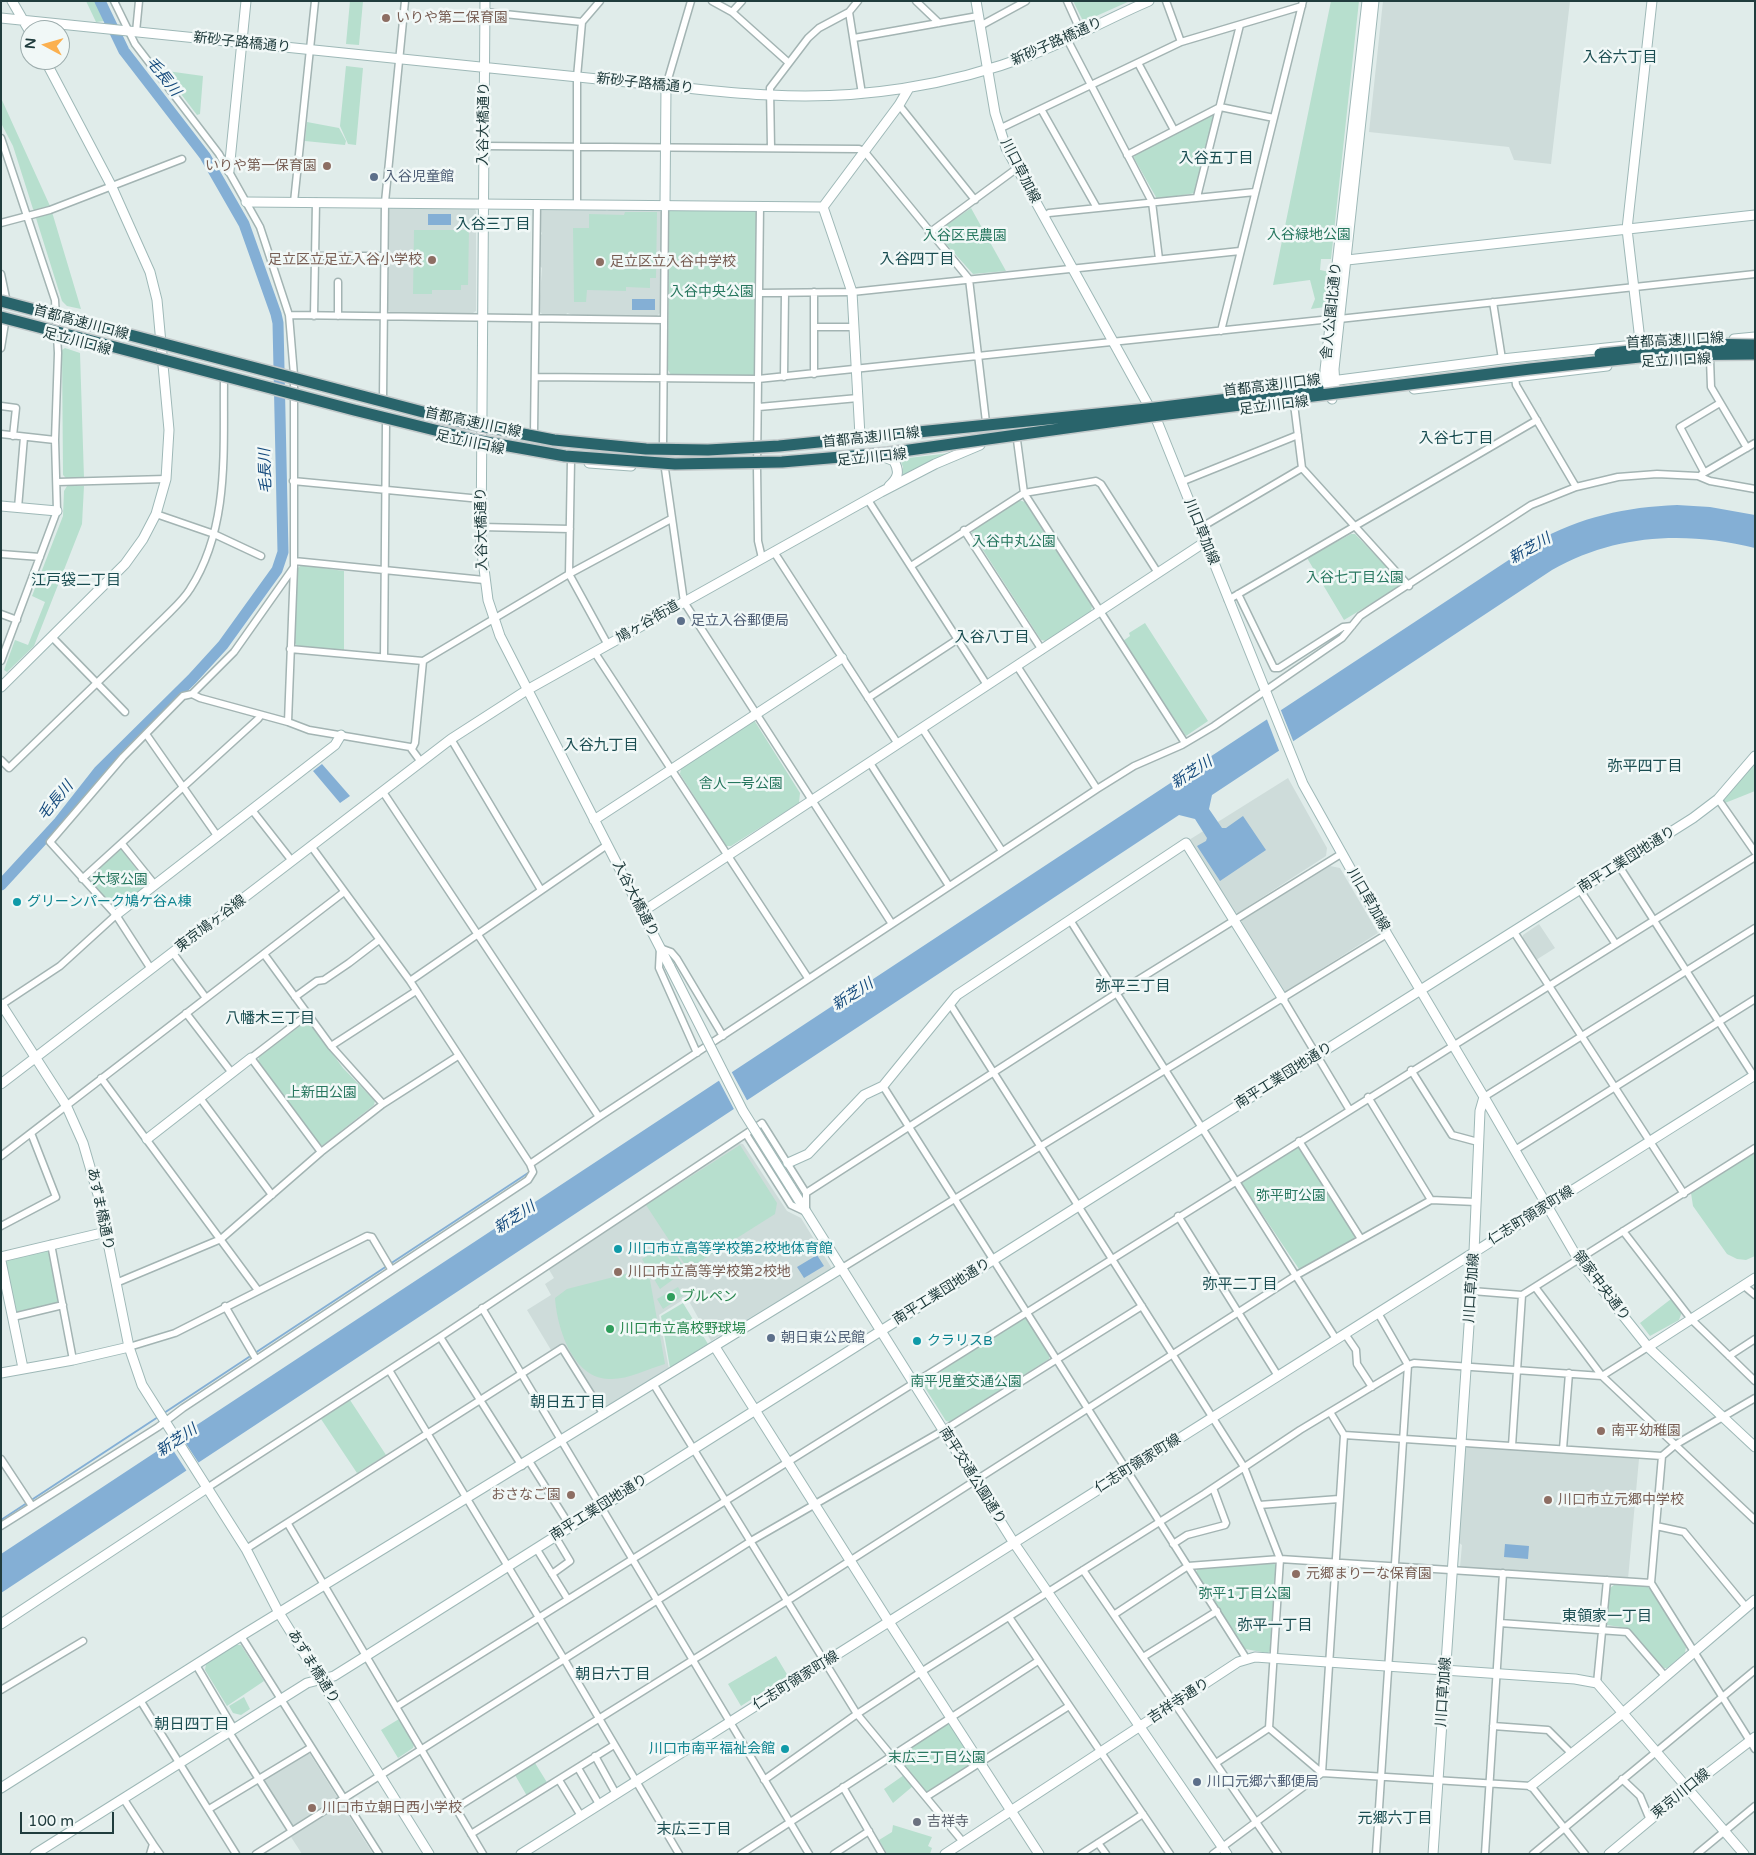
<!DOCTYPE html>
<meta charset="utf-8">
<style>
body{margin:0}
#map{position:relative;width:1756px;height:1855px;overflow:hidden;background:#e0ecea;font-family:"Varela Round",sans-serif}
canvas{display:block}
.frame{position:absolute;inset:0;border:2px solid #203c3d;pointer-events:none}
.north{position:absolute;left:20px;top:20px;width:50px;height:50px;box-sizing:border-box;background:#f1f8f7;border:1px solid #9dadad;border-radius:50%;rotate:276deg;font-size:14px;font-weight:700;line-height:20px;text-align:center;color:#203c3d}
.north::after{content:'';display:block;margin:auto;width:18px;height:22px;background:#fbb04f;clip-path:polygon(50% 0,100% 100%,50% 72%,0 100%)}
.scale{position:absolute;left:20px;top:1812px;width:94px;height:22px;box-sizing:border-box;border:2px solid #203c3d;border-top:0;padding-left:6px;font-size:15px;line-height:18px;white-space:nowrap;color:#203c3d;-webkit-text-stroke:4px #f1f8f7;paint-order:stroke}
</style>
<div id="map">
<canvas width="1756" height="1855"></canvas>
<div class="frame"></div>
<div class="north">N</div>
<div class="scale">100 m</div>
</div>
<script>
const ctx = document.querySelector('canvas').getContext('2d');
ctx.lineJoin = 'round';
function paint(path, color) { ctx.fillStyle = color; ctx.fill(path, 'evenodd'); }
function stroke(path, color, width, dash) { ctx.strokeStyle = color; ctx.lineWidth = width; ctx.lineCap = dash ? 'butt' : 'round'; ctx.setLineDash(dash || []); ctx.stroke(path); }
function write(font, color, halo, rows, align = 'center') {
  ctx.font = font + ' "Varela Round","Noto Sans JP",sans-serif'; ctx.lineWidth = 5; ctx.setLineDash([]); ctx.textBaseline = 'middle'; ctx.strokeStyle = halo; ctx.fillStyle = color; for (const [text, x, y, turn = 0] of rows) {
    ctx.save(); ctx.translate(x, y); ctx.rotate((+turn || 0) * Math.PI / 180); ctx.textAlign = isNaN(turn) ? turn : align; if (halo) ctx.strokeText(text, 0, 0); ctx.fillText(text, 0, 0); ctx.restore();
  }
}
const built = new Path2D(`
 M1383,1H1570L1551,164L1514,160L1509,147L1369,132Z
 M392,206L473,207L476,211V311L473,313H391L388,310L389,209Z
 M542,208H602L607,211L610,209H658L661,212V249L658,252L661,258L660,313L657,316L573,315L567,313L566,315H543L539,311L542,268L540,266L539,239L542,233L540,231V212Z
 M1288,778L1327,848L1326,856L1238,913L1234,912L1189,840Z
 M1330,866L1340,868L1378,933L1285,992H1282L1242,925V920Z
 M1539,924L1555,948L1536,960L1522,939L1523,935Z
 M738,1143L743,1144L787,1211L801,1218L831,1267V1269L711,1341L690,1303L692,1299L686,1289L689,1296L659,1315L669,1369L604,1408L601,1407L562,1344L551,1350L527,1310L551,1295L545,1284L554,1278L548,1268Z
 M1469,1446L1639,1459L1628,1579L1460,1567L1462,1545L1458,1542L1465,1449Z
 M305,1753L310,1754L373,1854H302L291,1837L296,1833L264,1782L265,1778Z`);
const green = new Path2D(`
 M86,1H96L105,21L96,22Z
 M350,1H363L359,45L346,44Z
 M1073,1H1130L1085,21L1082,19Z
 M1331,1H1359L1331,259H1321L1320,270L1330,272L1325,307L1311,309L1315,299L1310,280L1273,285Z
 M346,66L363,68L356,145L348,144L340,126Z
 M167,71L203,76L200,114L197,115L165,73Z
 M1,98L50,206L35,211L33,209L13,146L1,123Z
 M1210,114L1215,117L1196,193L1157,199L1134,158L1135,153Z
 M307,122L339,128L346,141L345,145L305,141Z
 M971,208L1006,271L973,274L938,235L939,230Z
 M671,209H754L757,213L754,376L671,375L668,370L669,211Z
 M52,212L81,309L67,306L62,301L36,218Z
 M625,212H657L656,278H650V288L626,287V291L587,290L586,302H574L573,228H589V214L624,215Z
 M414,230H469L468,285H461V290H432V294H413Z
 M65,348L80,353L84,478H66L63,475L62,350Z
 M951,453L903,477V467L900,459Z
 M67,486H84L82,524L34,646L7,672L4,670L15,640L28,645L45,602L32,596L63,516L64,491Z
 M1019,500L1025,502L1092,606L1091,612L1046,641L1041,640L972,533L973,530Z
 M1351,534H1355L1399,580V587L1344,620L1307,558Z
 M301,565L344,571V650L297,646L295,643L297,569Z
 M1145,623L1208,721L1186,736L1123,641L1130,636L1129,633Z
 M754,720L800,793L799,803L731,846H726L680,774L681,768Z
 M1755,762V791L1725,803L1723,799Z
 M121,849L148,884L118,909C108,907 93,887 90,877Z
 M305,1022H309L343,1068L375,1101L374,1105L323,1145H320L258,1061L259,1057Z
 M740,1145L777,1203L775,1214L688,1269L646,1205Z
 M1298,1145L1355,1235L1354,1240L1299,1269L1240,1181Z
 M1755,1152V1256L1746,1260L1737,1259L1727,1254L1693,1206L1691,1193Z
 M669,1243L686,1270L660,1289L642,1259Z
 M46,1249L49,1250L59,1301L57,1303L17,1313L5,1261L6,1259Z
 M637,1271H642L650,1280L665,1364C648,1369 627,1380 609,1379C572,1378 557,1327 555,1298L567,1289Z
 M678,1287L683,1296L663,1309L657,1299Z
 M1671,1299L1682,1312L1679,1320L1650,1336L1640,1323Z
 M683,1303L708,1344L670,1368L661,1316Z
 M1022,1317L1027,1318L1050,1356L1049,1359L950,1422L946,1421L922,1383L923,1378Z
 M350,1400L386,1455L357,1473L321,1419Z
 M1272,1562L1276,1565L1270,1651L1268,1653L1245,1649L1196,1573L1197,1569Z
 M1614,1585L1647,1586L1651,1590L1686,1647L1685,1653L1667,1668H1664L1627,1628L1607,1625L1610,1588Z
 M236,1645H241L264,1681L227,1706L205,1670L206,1664Z
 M776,1656L788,1676L741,1706L728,1684Z
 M244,1697L250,1709L241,1715L233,1713L229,1706Z
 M399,1719L414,1745L413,1748L398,1758L381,1730Z
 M947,1724L951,1725L973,1758L972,1763L930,1791H925L898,1760L899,1755Z
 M535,1763L548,1784L527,1796L515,1775Z
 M904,1775L913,1786L893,1803L884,1789Z
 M893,1825L932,1837L928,1846L932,1848L930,1854H887L879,1840L892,1832Z`);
const water = new Path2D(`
 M428,214H451V225H428Z
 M632,299H655V310H632Z
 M1677,505L1710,507L1755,515V548C1686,531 1615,534 1552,570L1212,795L1209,809L1222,828H1226L1243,816L1266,850L1220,881L1197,846L1206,841L1207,838L1195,819L1179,815L1,1593V1554L1536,542C1580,517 1626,507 1677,505Z
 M322,764L350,796L340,803L313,771Z
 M817,1255L824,1266L804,1278L797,1267Z
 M1505,1544L1529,1546L1528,1559L1504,1557Z`);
const pier = new Path2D(`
 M1280,708L1294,743L1280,753L1266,717Z
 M730,1069L749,1104L736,1113L717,1077Z
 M179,1433L200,1465L188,1473L167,1441Z`);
const stream = new Path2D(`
 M164,1413L528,1173
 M1,1520L158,1417`);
const river = new Path2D(`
 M1,885L59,822L99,771L192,679L223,645L277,570L283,552L278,323L276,314L244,224L205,156L124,51L100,1`);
const street = new Path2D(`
 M114,1L135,44L219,154L260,227L289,315L294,375V567L288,722
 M712,1L732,12L789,63
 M916,1L939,23
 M1067,1L1081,32
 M1166,1L1181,42
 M485,12L582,22
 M732,12L742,1
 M849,12L862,94
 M980,26L1026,1
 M136,32L139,1
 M854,38L978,16
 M1067,39L1152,202L1159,259
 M1138,63L1174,130
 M666,86L691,1
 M899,105L975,200
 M1041,109L1097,208
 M999,129L1181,42L1302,6
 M1,138L55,300L58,353L55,440L57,511L1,661
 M483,146L859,149L864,151L969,279L986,422
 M771,148L770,88L808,38L819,28L849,12L858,1
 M1127,155L1220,107L1274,118
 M1197,197L1240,25
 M294,202L315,1
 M577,204V77L582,22L600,1
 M760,206L757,467L758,541L762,558
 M1044,217L1049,213L1255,192
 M1,223L50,210L182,159
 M929,233L1016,169
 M315,256H384
 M1,274L6,298
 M759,293L852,292L1240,251
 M1493,302L1502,359
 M289,315L664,320
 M314,316L316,202
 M338,316V282
 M1339,319L1755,274
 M814,327H854
 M1221,331L1303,1
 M1,348L5,323
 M1710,359L1711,387L1747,448
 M814,374V292
 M536,377L758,379L1331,319
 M784,377L785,293
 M1515,377L1516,385L1576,487
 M383,399L385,202L405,1
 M1294,404L1302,468L1409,586
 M1,406L16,408L13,436
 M759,407L858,398
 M534,433L537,204
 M1,434L55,440
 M1017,440L1024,493L1185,743
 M663,446L665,205
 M571,460L569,574L608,645
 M665,469L684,602L892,924
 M1704,472L1680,427L1720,403
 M1702,474L1755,443
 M293,481L481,499
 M57,482L166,479
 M1181,482L1298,435
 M868,500L987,685
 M18,508L24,437
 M156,514L214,534L261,556
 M481,527L570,529
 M1200,528L1302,468
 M964,530L1042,650
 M774,552L898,744
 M1,554L40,557
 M294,561L484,580
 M911,566L1024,493L1096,481L1101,484L1158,573
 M1238,594L1274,668H1279L1343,627L1352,626
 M1228,600L1537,420
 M1,614L17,620
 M52,637L125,712
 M290,649L423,661L569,574L671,519
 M595,653L808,978
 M384,657L386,423
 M1017,666L1097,789
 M192,694L200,698L288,722L309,730L410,747L421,762
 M868,698L958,639
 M922,728L1002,851
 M146,734L218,837
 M451,739L541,890
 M412,749L415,743L423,661
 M1,760L9,768L165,617C174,608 184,599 190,589C230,527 223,450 224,380
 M870,763L949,886
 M383,792L599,1117
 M1718,799L1755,852
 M252,810L292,861
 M122,844L155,885
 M311,846L410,981L530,1164
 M1619,866L1755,1078
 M82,879L258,719L261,715
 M1580,890L1615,943
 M1070,920L1336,1339
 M1514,932L1684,1194
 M173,953L206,998
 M264,954L331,1046L383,1104
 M151,969L116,915L50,842L123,757L183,696L192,694L234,652L294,567
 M410,981L607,845
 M295,997L317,981L324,980L349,963L379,940
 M1283,999L1349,1109
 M950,1004L1244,1467L1280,1559L1269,1728
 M1,1005L60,966L116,915
 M186,1013L232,1073
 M307,1015L251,1058L321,1152
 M331,1046L416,991
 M697,1053L659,968L660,948L671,952L677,959L723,1036
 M1411,1070L1452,1135L1478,1142
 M101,1078L257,1289
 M883,1086L1246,1658
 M1368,1097L1431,1200
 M1484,1097L1755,928
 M200,1098L272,1195
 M746,1134L791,1205L806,1212
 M1299,1141L1361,1239
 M1515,1150L1755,999
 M1,1156L344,892
 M806,1193L1117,993L1341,854
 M1178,1216L1278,1376
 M1,1226L56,1197L31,1133
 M1623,1231L1691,1319L1755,1381
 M51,1244L73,1360
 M842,1268L1387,934
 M116,1283L221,1239L321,1152L383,1104L458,1056
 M1743,1285L1755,1295
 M1535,1287L1602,1376L1755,1520
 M1472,1291L1522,1295L1755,1148
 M225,1306L256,1359
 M482,1308L809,1854
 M13,1317L63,1305
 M1345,1334L1356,1350L1357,1364L1372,1387
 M440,1337L522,1466
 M129,1347L175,1333L367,1236L372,1237L391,1269
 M1729,1356L1755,1339
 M389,1370L564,1659L679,1854
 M654,1385L857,1714L963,1842
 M1344,1435L1662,1456L1675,1445L1755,1398
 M1512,1446L1522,1295
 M1563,1449L1569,1373
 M1662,1456L1651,1583L1755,1749
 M1,1459L32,1506
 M529,1461L570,1526
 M207,1488L440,1337L762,1123L806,1193V1211
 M1259,1505L1339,1499
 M288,1524L483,1854
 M1,1526L158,1427L183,1408L528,1180L533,1172L530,1164L599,1117L1097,789L1134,766L1182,745L1214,726L1342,638L1360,616L1369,610L1531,505L1576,487L1618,477L1657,474L1698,476L1710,481L1755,489
 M1656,1526L1684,1532L1746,1607
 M1173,1544L1187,1535L1225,1525L1226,1523L1213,1488
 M536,1548L567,1598
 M246,1549L562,1348L604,1415
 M1083,1570L1278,1854
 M552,1574L570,1561L555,1536
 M1115,1614L1188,1566L1280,1559L1651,1583
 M1009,1617L1170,1854
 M1500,1623L1627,1632L1665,1676
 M241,1636L379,1854
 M1143,1657L1217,1611
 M196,1665L234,1729
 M1597,1683L1607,1580
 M1,1690L83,1641
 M140,1700L236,1854
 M396,1707L1755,857
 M1493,1726L1548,1730L1572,1754
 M229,1732L291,1830
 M595,1756L616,1794
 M1216,1763L1269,1728L1322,1773
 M578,1768L599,1804
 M1322,1773L1344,1435L1330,1412
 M1622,1779L1640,1796L1650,1820
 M559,1780L581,1816
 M764,1780L857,1714L921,1672L1204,1494L1300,1430L1408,1365L1414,1363L1602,1376L1648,1347
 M843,1787L882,1854
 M926,1797L1069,1706
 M123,1798L153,1844L150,1854
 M456,1808L787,1601L1295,1276L1431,1200L1476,1202
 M209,1809L310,1748
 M471,1834L614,1745
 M1098,1843L1106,1854
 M153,1844L160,1854
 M256,1854L751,1541L944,1430L1142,1306
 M741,1854L1038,1661
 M834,1854L869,1831
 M1081,1854L1143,1814
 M1213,1854L1322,1773L1531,1786L1585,1854
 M1376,1854L1408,1365L1378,1313
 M1485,1854L1503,1573
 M1533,1854L1755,1670
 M1697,1854L1755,1806`);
const secondary = new Path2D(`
 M12,1L30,32
 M485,1L481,545L488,600L500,636L670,967
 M976,1L995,113L1006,148L1157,421L1303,784L1387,934L1484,1097L1480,1111L1474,1252L1433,1854
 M1,18L676,87C707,90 739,94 770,95C858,100 949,86 1031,55C1071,40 1109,18 1149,1
 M229,171L246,1
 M246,202L823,207L899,105L909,88
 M665,205L666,86
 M823,207L852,292L860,436
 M1338,261L1755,215
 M1734,339L1755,337
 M1641,349L1627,229L1652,1
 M1308,384L1502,359L1672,341
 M1335,386L1334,369L1374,1
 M1414,389L1607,366
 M1332,399L1327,392L1325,370L1367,1
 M884,457L894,461C900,472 898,478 889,486
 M589,463L631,466
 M1,506L57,511
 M1,687L125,564L143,539L156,514L166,479L169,430L157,300L150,272L111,185L45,60
 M594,820L842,658
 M642,912L1205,542
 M116,915L335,745L341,735
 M1,1004L66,1105L83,1143L99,1198L129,1347L142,1385L246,1549L279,1613L429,1854
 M1,1084L451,739L527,690L881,492L935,464L980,445
 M1484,1097L1578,1259L1648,1347L1755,1447
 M147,1139L251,1058
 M788,1163L808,1154L864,1095L883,1086L957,995L1186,843L1283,999
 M790,1186L1014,1543L1227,1854
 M1,1257L106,1232
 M1,1261L23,1368
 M715,1347L889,1622L1039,1854
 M1648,1347L1755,1278
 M1,1373L73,1360L129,1347
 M1,1624L207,1488
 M1531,1786L1624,1712L1755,1600
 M1,1788L241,1636L842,1268
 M35,1854L307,1683L334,1676L366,1656L1693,818L1718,799L1755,756
 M521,1854L1755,1075
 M945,1854L1238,1662L1255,1657L1575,1679L1597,1683L1744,1854
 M1609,1854L1681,1794L1755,1737`);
const secondaryBridge = new Path2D(`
 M670,967L743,1111L790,1186`);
const highwayBridge = new Path2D(`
 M1,301L461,422L554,440L646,449L708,450L779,446L1147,409L1318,388
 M1,317L354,410L475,440L565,456L675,464L782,462L888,453L1152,416L1530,369L1658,355L1755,354
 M1600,354L1701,344L1755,345`);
const markers = [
 [386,18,5,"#8d6e63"],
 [327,166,5,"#8d6e63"],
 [374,177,5,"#5c6f8a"],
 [432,260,5,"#8d6e63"],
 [600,262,5,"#8d6e63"],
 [681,621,5,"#5c6f8a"],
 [17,902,5,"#0f9aa8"],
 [618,1249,5,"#0f9aa8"],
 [618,1272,5,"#8d6e63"],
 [671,1297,5,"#2e9e5b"],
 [610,1329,5,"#2e9e5b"],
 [771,1338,5,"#5c6f8a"],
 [917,1341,5,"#0f9aa8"],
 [1601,1431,5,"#8d6e63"],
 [571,1495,5,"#8d6e63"],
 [1548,1500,5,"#8d6e63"],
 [1296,1574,5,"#8d6e63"],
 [785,1749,5,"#0f9aa8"],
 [1197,1782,5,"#5c6f8a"],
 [312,1808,5,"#8d6e63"],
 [917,1822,5,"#6b7280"]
];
const educationNames = [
 ["いりや第二保育園",396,18],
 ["いりや第一保育園",317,166,"right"],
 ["足立区立足立入谷小学校",422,260,"right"],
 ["足立区立入谷中学校",610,262],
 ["川口市立高等学校第2校地",628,1272],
 ["南平幼稚園",1611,1431],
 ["おさなご園",561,1495,"right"],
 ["川口市立元郷中学校",1558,1500],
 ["元郷まりーな保育園",1306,1574],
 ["川口市立朝日西小学校",322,1808]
];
const streetNames = [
 ["新砂子路橋通り",1057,42,-24],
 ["新砂子路橋通り",242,43,6],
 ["新砂子路橋通り",645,84,6],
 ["入谷大橋通り",484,124,-89],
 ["川口草加線",1020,171,63],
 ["舎人公園北通り",1332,311,-84],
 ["首都高速川口線",81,323,15],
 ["首都高速川口線",1675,341,-3],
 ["足立川口線",77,342,15],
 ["足立川口線",1676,361,-3],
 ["首都高速川口線",1272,386,-7],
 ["足立川口線",1274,406,-7],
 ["首都高速川口線",473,423,12],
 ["首都高速川口線",871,438,-6],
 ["足立川口線",470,443,12],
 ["足立川口線",872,458,-6],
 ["入谷大橋通り",482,529,-91],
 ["川口草加線",1201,532,68],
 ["鳩ヶ谷街道",648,622,-30],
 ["南平工業団地通り",1627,860,-32],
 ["入谷大橋通り",635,899,63],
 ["川口草加線",1368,900,60],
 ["東京鳩ヶ谷線",211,924,-37],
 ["南平工業団地通り",1284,1076,-32],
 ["あずま橋通り",100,1209,78],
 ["仁志町領家町線",1531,1216,-32],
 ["領家中央通り",1601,1286,53],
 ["川口草加線",1472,1288,-86],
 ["南平工業団地通り",942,1292,-32],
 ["仁志町領家町線",1138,1464,-32],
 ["南平交通公園通り",972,1476,58],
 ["南平工業団地通り",599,1508,-32],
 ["あずま橋通り",313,1667,58],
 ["仁志町領家町線",796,1681,-32],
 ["川口草加線",1444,1692,-86],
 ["吉祥寺通り",1179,1701,-33],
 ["東京川口線",1681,1794,-39]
];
const serviceNames = [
 ["入谷児童館",384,177],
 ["足立入谷郵便局",691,621],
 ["朝日東公民館",781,1338],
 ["川口元郷六郵便局",1207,1782]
];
const parkNames = [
 ["入谷緑地公園",1309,235],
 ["入谷区民農園",965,236],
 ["入谷中央公園",712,292],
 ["入谷中丸公園",1014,542],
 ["入谷七丁目公園",1355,578],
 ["舎人一号公園",741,784],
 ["大塚公園",120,880],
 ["上新田公園",322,1093],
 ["弥平町公園",1291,1196],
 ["南平児童交通公園",966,1382],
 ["弥平1丁目公園",1245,1594],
 ["末広三丁目公園",937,1758]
];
const cultureNames = [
 ["グリーンパーク鳩ケ谷A棟",27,902],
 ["川口市立高等学校第2校地体育館",628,1249],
 ["クラリスB",927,1341],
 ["川口市南平福祉会館",775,1749,"right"]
];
const leisureNames = [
 ["ブルペン",681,1297],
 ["川口市立高校野球場",620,1329]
];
const worshipNames = [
 ["吉祥寺",927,1822]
];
const neighbourhoodNames = [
 ["入谷六丁目",1620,58],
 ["入谷五丁目",1216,159],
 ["入谷三丁目",493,225],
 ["入谷四丁目",917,260],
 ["入谷七丁目",1456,439],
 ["江戸袋二丁目",76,581],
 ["入谷八丁目",992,638],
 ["入谷九丁目",601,746],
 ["弥平四丁目",1645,767],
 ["弥平三丁目",1133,987],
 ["八幡木三丁目",270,1019],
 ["弥平二丁目",1240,1285],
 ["朝日五丁目",568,1403],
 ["東領家一丁目",1607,1617],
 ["弥平一丁目",1275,1626],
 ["朝日六丁目",613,1675],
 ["朝日四丁目",192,1725],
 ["元郷六丁目",1395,1819],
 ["末広三丁目",694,1830]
];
const waterNames = [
 ["毛長川",163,77,52],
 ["毛長川",266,471,-92],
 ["新芝川",1530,549,-30],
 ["新芝川",1192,773,-33],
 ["毛長川",56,801,-50],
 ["新芝川",853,995,-33],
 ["新芝川",515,1218,-33],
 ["新芝川",177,1441,-34]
];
paint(built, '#cedcda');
paint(green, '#b7dfce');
paint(water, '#84afd5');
paint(pier, '#e0ecea');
stroke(stream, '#84afd5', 2);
stroke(river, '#84afd5', 11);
stroke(street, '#a3b4b3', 9);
stroke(secondary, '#9eb8b7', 11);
stroke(street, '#fff', 6);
stroke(secondary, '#fff', 9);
stroke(secondaryBridge, '#9eb8b7', 11, []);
stroke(highwayBridge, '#c1c8c9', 14, []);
stroke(secondaryBridge, '#fff', 9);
stroke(highwayBridge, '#29646b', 11);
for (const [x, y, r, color] of markers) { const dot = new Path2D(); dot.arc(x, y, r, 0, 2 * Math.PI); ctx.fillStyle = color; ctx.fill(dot); stroke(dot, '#f1f8f7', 2); }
write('14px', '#785e54', '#f1f8f7', educationNames, 'left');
write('14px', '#203c3d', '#f1f8f7', streetNames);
write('14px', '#4e5e75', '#f1f8f7', serviceNames, 'left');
write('14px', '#27775f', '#f1f8f7', parkNames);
write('14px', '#0d838f', '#f1f8f7', cultureNames, 'left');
write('14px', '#27864d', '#f1f8f7', leisureNames, 'left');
write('14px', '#5b616d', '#f1f8f7', worshipNames, 'left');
write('15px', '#1a4d51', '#f1f8f7', neighbourhoodNames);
write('italic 15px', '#164b7d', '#f1f8f7', waterNames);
</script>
